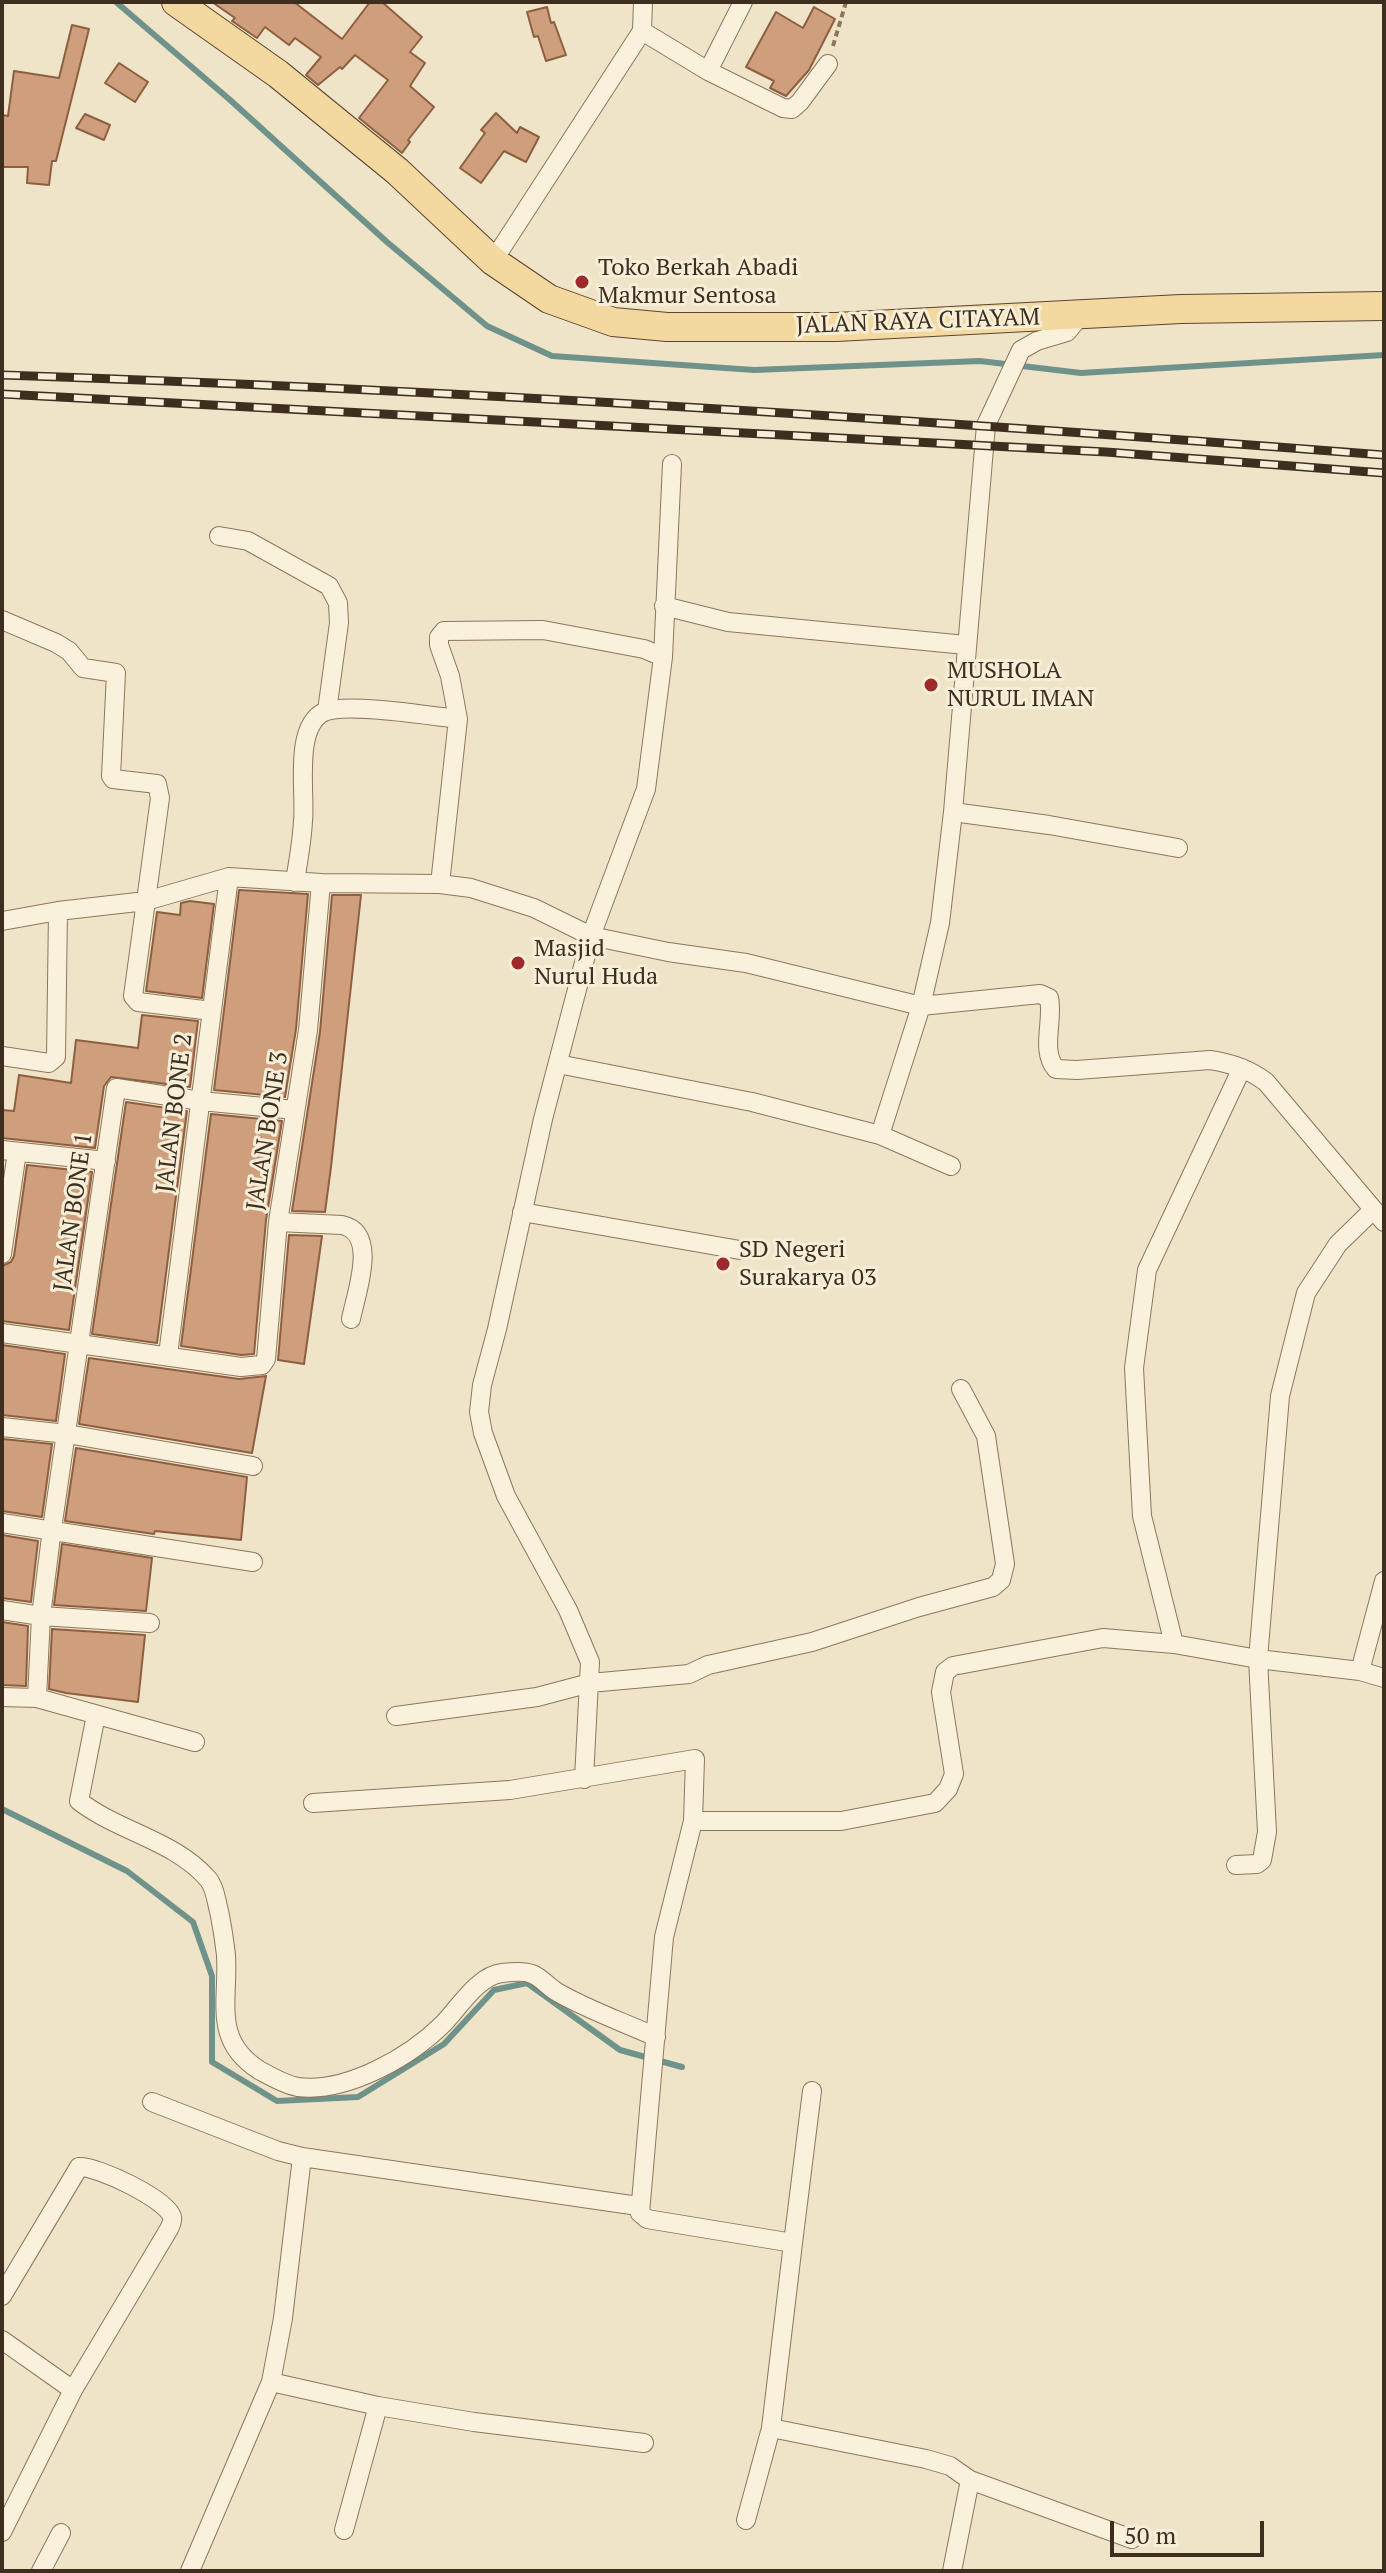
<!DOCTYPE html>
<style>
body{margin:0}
#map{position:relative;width:1386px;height:2573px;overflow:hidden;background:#f0e4c8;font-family:"PT Serif",serif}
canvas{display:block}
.frame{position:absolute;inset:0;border:4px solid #3d2e20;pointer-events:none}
.scale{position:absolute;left:1110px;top:2521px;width:154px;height:36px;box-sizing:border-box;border:4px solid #3d2e20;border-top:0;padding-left:10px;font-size:24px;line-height:28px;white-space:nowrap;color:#3d2e20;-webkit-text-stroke:6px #f7eed8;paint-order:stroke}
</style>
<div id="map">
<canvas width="1386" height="2573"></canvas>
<div class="frame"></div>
<div class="scale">50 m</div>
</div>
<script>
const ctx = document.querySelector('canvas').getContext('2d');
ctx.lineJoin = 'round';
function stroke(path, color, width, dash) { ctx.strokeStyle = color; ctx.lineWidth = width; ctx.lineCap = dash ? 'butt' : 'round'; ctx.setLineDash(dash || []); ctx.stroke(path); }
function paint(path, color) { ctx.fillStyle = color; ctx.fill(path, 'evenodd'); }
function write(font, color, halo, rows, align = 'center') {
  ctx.font = font + ' "PT Serif",serif'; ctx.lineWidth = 6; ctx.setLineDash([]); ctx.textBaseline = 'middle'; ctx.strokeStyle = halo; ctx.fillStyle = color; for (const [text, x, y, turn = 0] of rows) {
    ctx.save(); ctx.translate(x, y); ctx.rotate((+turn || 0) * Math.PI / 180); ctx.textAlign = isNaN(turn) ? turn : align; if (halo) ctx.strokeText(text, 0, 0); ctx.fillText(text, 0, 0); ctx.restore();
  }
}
const stream = new Path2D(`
 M116,2L229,99L387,242L487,326L552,356L754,370L980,361L1081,373L1384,355
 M2,1809L127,1871L193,1922L212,1976V2062L277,2101L358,2097L444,2044L494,1990L527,1983L620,2050L682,2067`);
const building = new Path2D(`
 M212,2H294L342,39L370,2H382L422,37L410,52L425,63L410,86L434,107L408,140L410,142L402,153L359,118L388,80L355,55L342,69L340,67L318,85L306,75L321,57L295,38L289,45L265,27L257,38L232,21L235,18Z
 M547,7L551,23L554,22L566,55L546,61L538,36L534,37L527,12Z
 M814,7L835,19L809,70L786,96L770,88L774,81L746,67L776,12L803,28Z
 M72,25L89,29L56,161H52L49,185L27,183L28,167H2V115L8,116L14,71L59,78Z
 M119,63L148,82L135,102L105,83Z
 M496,113L517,133L520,127L539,137L526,162L504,151L481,183L460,168L485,133L481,130Z
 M85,114L110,125L104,140L76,128Z
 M239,890L308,894L296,1029L285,1097L214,1090Z
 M332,895H361L331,1167L325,1212L292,1211L320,1032Z
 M190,901L214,904L202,998L146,991L157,912L180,915L181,903Z
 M142,1015L198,1021L190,1087L111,1077L104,1086L95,1148L2,1138V1110L14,1111L19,1075L71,1083L76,1040L138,1048Z
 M126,1102L187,1111L157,1343L92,1334Z
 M211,1114L282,1121L266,1220L254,1354L241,1355L181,1346Z
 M27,1165L92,1172L69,1330L2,1321V1266L11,1262L14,1256Z
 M289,1235L322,1236L304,1364L278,1360Z
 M2,1345L65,1354L56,1421L2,1415Z
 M89,1358L239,1379L266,1376L252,1453L79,1424Z
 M3,1439L52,1444L42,1517L2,1511Z
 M76,1448L247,1477L241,1540L155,1531L154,1534L65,1521Z
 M2,1535L38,1541L31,1602L2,1598Z
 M62,1544L152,1558L146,1611L54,1605Z
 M2,1622L28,1626L26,1686L2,1685Z
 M52,1629L145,1635L138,1702L66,1693L49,1689Z`);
const path = new Path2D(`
 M833,46L846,2`);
const minor = new Path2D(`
 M642,31L708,71L743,2
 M708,71L783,108L792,109L800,102L828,64
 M493,261L642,31L643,2
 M219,536L248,541L329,586L338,603L339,623L327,711
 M664,606L728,622L966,645
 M2,620L56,643L69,651L83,668L116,673L111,776L113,779L157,784L160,798L133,996L138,1002L212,1011
 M953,812L1049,825L1178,848
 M295,882C298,862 302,841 303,821C306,793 293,727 324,712C346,702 431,716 458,719
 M440,884L458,719L450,676L439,645V637L444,631L543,630L644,649L663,657
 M2,921L58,911L146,901L229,877L321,883L440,884L471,888L534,908L591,936L668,952L746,963L921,1006L1040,994L1049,998C1054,1020 1040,1051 1056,1069L1077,1070L1210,1060C1231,1063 1249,1069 1266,1082L1384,1222
 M2,1056L49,1063L56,1057L58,911
 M558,1064L752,1102L880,1135L951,1166
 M880,1135L921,1006L940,923L953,812L986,425L1021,350L1037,341L1067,332L1081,315
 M2,1150L106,1161
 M522,1212L740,1250
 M278,1222L342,1225C379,1233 356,1293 351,1319
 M2,1254L17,1152
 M2,1333L241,1367L262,1365L266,1359L278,1222L308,1030L321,883
 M168,1355L229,877
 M2,1427L67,1434L253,1466
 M2,1523L253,1562
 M2,1610L41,1616L150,1623
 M1174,1644L1142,1516L1134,1368L1147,1270L1242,1068
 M1360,1671L1384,1581
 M2,1697L37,1698L195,1742
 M37,1698L41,1616L52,1529L116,1088L201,1101L295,1110
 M96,1715L79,1801C119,1832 174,1840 208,1879C214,1886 216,1898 218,1907C222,1923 224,1939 226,1955C229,2000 212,2040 259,2070C270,2076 285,2085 298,2087C347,2093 410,2057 444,2023C459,2007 479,1975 502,1973C510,1972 525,1971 532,1974C541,1977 548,1987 557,1992C588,2010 623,2022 656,2037
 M396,1716L537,1697L590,1683L689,1674L708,1665L812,1642L919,1607L993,1587L1001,1580L1005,1564L986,1436L961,1389
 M584,1779L590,1662L568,1610L506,1496L483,1433L479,1412L482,1385L497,1329L543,1119L591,936L646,789L663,657L672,464
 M313,1803L510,1790L695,1759L693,1821L664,1937L640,2213L647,2219L793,2243L771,2428L926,2459L950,2466L970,2480L952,2571
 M693,1821H841L935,1803L948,1789L954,1774L941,1692L945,1672L953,1666L1103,1638L1174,1644L1258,1659L1360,1671L1384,1678
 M1236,1865L1257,1864L1262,1860L1267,1832L1258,1659L1280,1396L1306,1293L1338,1244L1372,1211
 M152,2102L278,2151L302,2157L283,2318L271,2382L190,2571
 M302,2157L638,2206
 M793,2243L812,2091
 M2,2296L79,2167C97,2166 167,2199 172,2217C173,2221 171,2225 169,2229L73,2390
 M2,2340L73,2390L2,2532
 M271,2382L378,2406L474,2422L644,2443
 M970,2480L1132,2539
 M746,2520L771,2428
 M344,2530L378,2406
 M41,2571L61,2533`);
const primary = new Path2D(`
 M176,2L278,74L397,171L493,261L549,299L613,322L667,327H836L1181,309L1384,306`);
const rail = new Path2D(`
 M2,375C463,390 924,420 1384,455
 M2,394L1106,452L1384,473`);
const markers = [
 [582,282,8,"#9e2a2b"],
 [931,685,8,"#9e2a2b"],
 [518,963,8,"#9e2a2b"],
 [723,1264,8,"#9e2a2b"]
];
const poiNames = [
 ["Toko Berkah Abadi",598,268],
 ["Makmur Sentosa",598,296],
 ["MUSHOLA",947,671],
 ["NURUL IMAN",947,699],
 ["Masjid",534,949],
 ["Nurul Huda",534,977],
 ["SD Negeri",739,1250],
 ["Surakarya 03",739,1278]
];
const streetNames = [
 ["JALAN RAYA CITAYAM",918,322,-2],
 ["JALAN BONE 2",175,1113,-83],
 ["JALAN BONE 3",268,1131,-81],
 ["JALAN BONE 1",74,1212,-82]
];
stroke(stream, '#6f938a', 6);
paint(building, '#cf9f7d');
stroke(building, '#8d5f41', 2);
stroke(minor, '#8d765c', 20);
stroke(primary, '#5b4430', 30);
stroke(path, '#8d765c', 4, [6, 4]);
stroke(minor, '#faf1dc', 18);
stroke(primary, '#f3d9a0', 28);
stroke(rail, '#3d2e20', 9);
stroke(rail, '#f7eed8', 6, [18]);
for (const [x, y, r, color] of markers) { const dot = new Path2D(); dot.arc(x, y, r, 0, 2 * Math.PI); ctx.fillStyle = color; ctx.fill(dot); stroke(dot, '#f7eed8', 3); }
write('24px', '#3d2e20', '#f7eed8', poiNames, 'left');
write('24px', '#3d2e20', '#f7eed8', streetNames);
</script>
